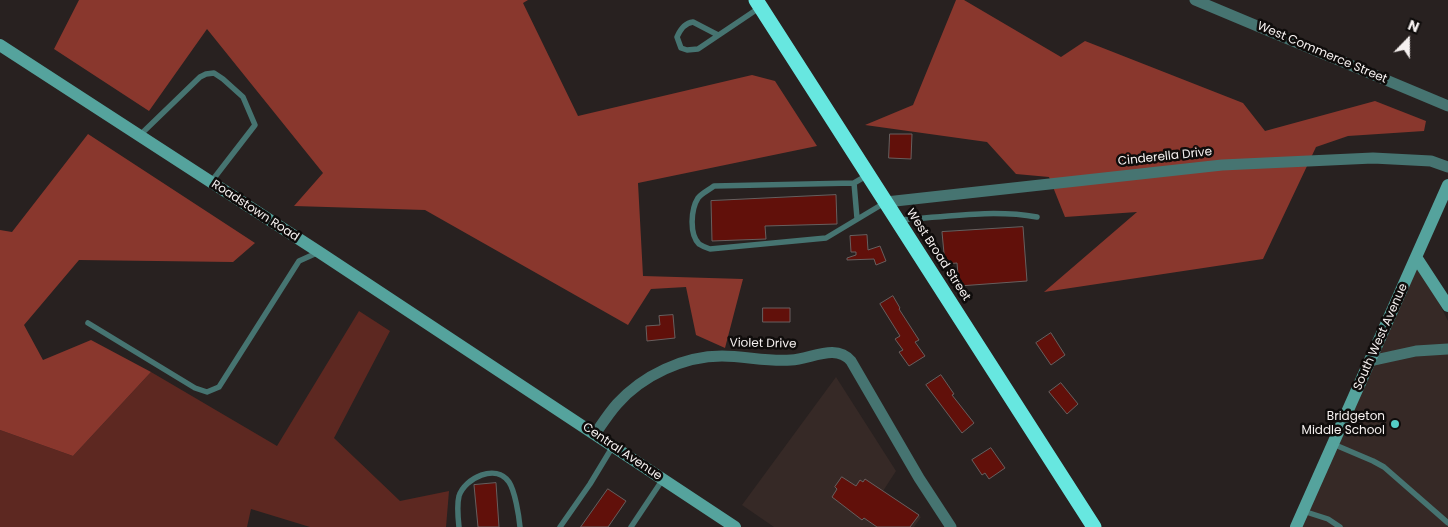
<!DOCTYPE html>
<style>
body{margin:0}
#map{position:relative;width:1448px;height:527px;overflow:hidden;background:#282120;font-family:Poppins,sans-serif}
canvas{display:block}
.north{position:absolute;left:1383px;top:15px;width:50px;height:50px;-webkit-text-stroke:4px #0f0c0b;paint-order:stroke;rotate:22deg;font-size:14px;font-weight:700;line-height:20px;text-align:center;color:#f6f1f0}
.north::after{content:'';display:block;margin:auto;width:18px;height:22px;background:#f6f1f0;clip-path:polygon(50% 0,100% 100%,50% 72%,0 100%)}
</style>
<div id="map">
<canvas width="1448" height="527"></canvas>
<div class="north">N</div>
</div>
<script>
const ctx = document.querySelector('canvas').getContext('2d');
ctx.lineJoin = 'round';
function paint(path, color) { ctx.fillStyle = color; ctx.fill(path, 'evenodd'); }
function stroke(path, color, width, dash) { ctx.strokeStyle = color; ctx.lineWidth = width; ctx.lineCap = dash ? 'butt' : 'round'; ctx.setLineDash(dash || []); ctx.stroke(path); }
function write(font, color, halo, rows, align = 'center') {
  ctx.font = font + ' Poppins,sans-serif'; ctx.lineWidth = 5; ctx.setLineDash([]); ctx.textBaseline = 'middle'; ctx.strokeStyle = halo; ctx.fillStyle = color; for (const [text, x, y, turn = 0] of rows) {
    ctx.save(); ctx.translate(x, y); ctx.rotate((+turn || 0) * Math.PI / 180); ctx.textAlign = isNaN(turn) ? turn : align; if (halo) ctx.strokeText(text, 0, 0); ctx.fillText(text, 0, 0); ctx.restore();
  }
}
const built = new Path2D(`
 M1416,257L1448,321V527H1296Z
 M836,377L896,471L883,491L921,517L914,527H774L742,505Z`);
const green = new Path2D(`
 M359,311L390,331L334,438L400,501L449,491L446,527H310L251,509L247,527H0V430L73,456L151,372L277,446Z`);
const forest = new Path2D(`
 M79,0H528L523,3L578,116L752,75L775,81L817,146L638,183L643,276L743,279L725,348L696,335L686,287L651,289L628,325L425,210L294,206L323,173L207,29L149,111L54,49Z
 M956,0H964L1061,57L1085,41L1243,103L1265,131L1375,101L1426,121L1424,131L1348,136L1316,147L1263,259L1044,292L1137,212L1065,217L1049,177L1016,174L987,142L865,125L913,105Z
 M88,134L255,243L233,262L79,260L24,325L43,360L91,340L151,372L73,456L0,430V230L12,232Z`);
const building = new Path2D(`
 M890,134H912L911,159L889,158Z
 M836,195L837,224L765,226L766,239L712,241L711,201Z
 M1023,227L1027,281L959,286L957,263L945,264L942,232Z
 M867,235L868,250L880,246L886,261L876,265L874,259L847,260V258L856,255V252H851L850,236Z
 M893,296L900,308L899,309L919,340L915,342L925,356L909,366L899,352L903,350L895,339L900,336L880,304Z
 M763,308H790V322H763Z
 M673,315L675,338L647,341L646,326L660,325L659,316Z
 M1051,333L1065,355L1051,365L1036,343Z
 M941,375L954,394L952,395L974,423L962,433L926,385Z
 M1061,383L1078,404L1067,414L1049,392Z
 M991,448L1005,468L989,479L985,473L982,475L972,460Z
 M842,477L856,486L860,480L863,482L865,479L919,515L910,527H877L864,518L862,520L832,497L837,489L835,487Z
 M496,483L499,527H478L474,485Z
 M608,489L626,501L608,527H581Z`);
const lane = new Path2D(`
 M718,35L693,22C684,23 680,30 677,37L681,48L687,50L698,49L759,8
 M139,136L200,77L206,74L214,73L223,79L243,97L255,125L211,182
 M866,176L854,183L714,186C709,190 702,193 698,198C691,209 689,234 699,244C702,246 707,248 710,249L826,238L886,202
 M854,183L857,218
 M900,220C945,217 992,209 1037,217
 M88,323L195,388L207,392L219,387L299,261L319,252
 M1333,444L1373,461L1384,467L1448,523
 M1303,511L1328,519L1340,527
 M459,527C458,518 457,504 459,496C465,478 496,463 509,482C515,491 519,516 520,527
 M560,527L590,484L613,446
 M631,527L663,479`);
const street = new Path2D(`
 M1195,0L1448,106
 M886,202L1222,165L1373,158L1431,161L1448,167
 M1370,361L1416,351L1448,349
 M595,434C602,424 609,413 617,404C643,375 684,356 722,356C745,356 768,362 791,360C811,359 836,343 851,361L919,478L951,527`);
const secondary = new Path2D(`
 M0,45L319,252L735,527
 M1416,257L1448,306
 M1296,527L1448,185`);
const highway = new Path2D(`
 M756,0L1094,527`);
const markers = [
 [1395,424,5,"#54cdc6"]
];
const streetNames = [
 ["West Commerce Street",1322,53,23],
 ["Cinderella Drive",1165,157,-6],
 ["Roadstown Road",255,211,33],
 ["West Broad Street",938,255,57],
 ["South West Avenue",1381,337,-66],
 ["Violet Drive",763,344,1],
 ["Central Avenue",622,452,34]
];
const poiNames = [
 ["Bridgeton",1385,417],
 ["Middle School",1385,431]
];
paint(built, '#362926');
paint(green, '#5d2821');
paint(forest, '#89372d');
paint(building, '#61100a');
stroke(building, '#685f5e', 1);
stroke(lane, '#467471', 5.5);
stroke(street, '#467471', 11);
stroke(secondary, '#55a39d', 12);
stroke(highway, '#67e7e0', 15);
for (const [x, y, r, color] of markers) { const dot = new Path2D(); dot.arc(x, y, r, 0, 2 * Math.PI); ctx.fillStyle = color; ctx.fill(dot); stroke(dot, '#0f0c0b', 2); }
write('12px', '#f6f1f0', '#0f0c0b', streetNames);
write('12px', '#f6f1f0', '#0f0c0b', poiNames, 'right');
</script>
